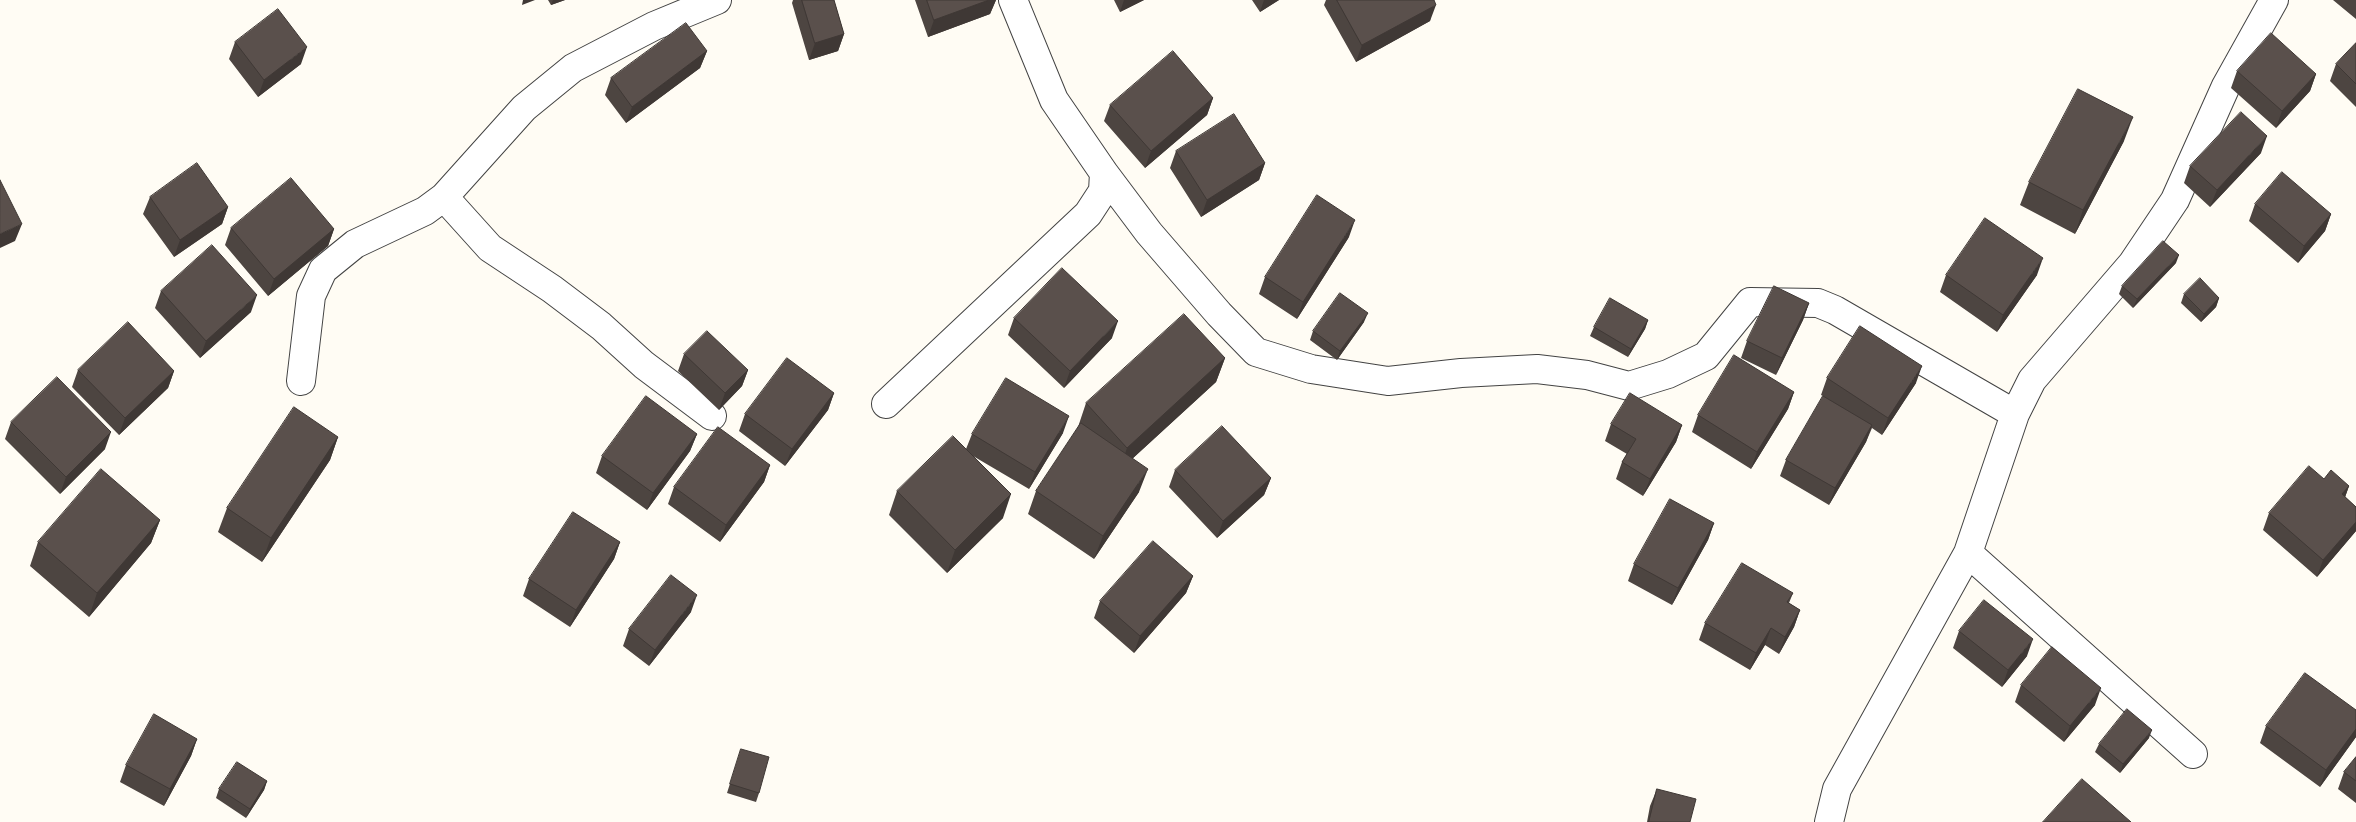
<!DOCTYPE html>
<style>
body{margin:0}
canvas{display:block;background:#fffcf4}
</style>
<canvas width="2356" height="822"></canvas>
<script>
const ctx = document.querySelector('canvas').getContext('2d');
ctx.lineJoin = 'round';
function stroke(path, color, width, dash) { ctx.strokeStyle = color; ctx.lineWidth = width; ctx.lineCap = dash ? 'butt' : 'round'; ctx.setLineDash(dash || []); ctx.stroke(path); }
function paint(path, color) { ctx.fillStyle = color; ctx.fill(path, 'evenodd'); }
const minor = new Path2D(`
 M1104,173L1149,233L1219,314L1256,352L1311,369L1388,381L1461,373L1537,369L1587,375L1629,386L1668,374L1706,356L1750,302L1818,303L1835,310L2015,414
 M444,197L490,248L552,289L601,326L644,365L712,416
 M301,381L311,296L323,270L355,244L425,211L444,197L524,108L573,68L654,26L717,0
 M886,404L1088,214L1103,191L1104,173L1054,100L1013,0
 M1968,553L2193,754
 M1829,822L1837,789L1968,553L2015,414L2032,380L2132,264L2175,200L2226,86L2274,0`);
const wall = new Path2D(`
 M548,0H565L551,5Z
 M793,0H834L844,34L838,51L809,60L792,3Z
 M915,0H996L990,14L928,37Z
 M1114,0H1144L1120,12Z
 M1252,0H1279L1260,12Z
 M1326,0H1434L1430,21L1356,62L1324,5Z
 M2333,0H2356V19Z
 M235,42L301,64L258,97L229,59Z
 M2356,43V107L2330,81L2336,64Z
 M707,51L700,68L626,123L605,95L611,78Z
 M2237,71L2316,74L2310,91L2276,128L2231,88Z
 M1213,98L1207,115L1145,168L1104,121L1110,105Z
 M2124,141L2075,234L2020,205L2029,182Z
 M1176,151L1265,163L1259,180L1201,217L1170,168Z
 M2261,153L2210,207L2184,183L2190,166Z
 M150,197L228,207L222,224L174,257L143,214Z
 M2255,204L2331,214L2325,231L2298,263L2249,221Z
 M231,228L334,229L328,246L268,296L225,245Z
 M1349,237L1297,319L1259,294L1265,277Z
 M2176,263L2133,308L2119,294L2122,286Z
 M1946,275H2037L1997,332L1940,292Z
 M161,291L251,312L200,358L155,308Z
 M2184,294L2219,298L2216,307L2201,322L2181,303Z
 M1809,303L1803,320L1776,375L1741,358L1747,341Z
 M1014,318L1112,338L1064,388L1008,335Z
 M1648,320L1645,329L1628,357L1590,336L1594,327Z
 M1364,322L1337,360L1310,340L1313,331Z
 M684,354L748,370L742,386L719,410L678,371Z
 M1225,358L1216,382L1133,458L1139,492L1094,559L1028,514L1036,491L1078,427L1086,403Z
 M78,370L174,371L168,388L119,435L72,387Z
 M1827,378L1916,383L1882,435L1872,428L1866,442L1829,505L1780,476L1786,460L1823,396L1821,395Z
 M1794,392L1788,409L1751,469L1692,432L1698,415Z
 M834,393L828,410L785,466L739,431L745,414Z
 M11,422L105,449L60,494L5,439Z
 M1611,424L1682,425L1676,442L1643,496L1616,479L1622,462L1627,454L1605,441Z
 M1063,433L1029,489L973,456L1003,518L947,573L889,515L897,491L966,449L972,434Z
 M697,434L690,451L647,510L596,473L602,456Z
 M338,437L330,460L262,562L218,532L227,508Z
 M770,465L764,482L720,542L668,504L674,487Z
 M1175,470L1271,478L1264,495L1217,538L1169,487Z
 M2349,486L2345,497L2356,507V531L2317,577L2263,530L2269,513Z
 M160,520L151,543L89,617L30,566L38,542Z
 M1714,523L1708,540L1672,605L1628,581L1634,564Z
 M620,542L614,559L570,627L523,596L529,579Z
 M1193,576L1186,593L1134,653L1094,618L1100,601Z
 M1793,593L1789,603L1800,610L1794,627L1779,654L1765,645L1750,670L1699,640L1705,623Z
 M691,612L649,666L623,646L629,629Z
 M1959,631L2027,656L2002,687L1953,648Z
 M2021,685L2095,705L2064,742L2015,702Z
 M2356,710V737L2320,787L2260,743L2266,726Z
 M2149,738L2120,773L2095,752L2099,744Z
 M197,739L191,756L164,806L120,782L126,765Z
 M741,749L759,793L756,802L727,793Z
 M2356,757V803L2338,789L2344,772Z
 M267,781L264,790L246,818L216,798L219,789Z
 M1657,789L1690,822H1647L1650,806Z`);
const shadedWall = new Path2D(`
 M523,0H535L522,5Z
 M553,0H565L551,5Z
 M989,0H996L990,14L928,37L934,20Z
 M1124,0H1144L1120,12Z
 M1264,0H1279L1260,12Z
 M1436,5L1430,21L1356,62L1362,45Z
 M844,34L838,51L809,60L815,43Z
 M307,47L301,64L258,97L264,80Z
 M707,51L700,68L626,123L632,107Z
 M2316,74L2310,91L2276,128L2282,111Z
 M1213,98L1207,115L1145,168L1151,151Z
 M2133,117L2124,141L2075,234L2083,210Z
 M2267,136L2261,153L2210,207L2217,190Z
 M1265,163L1259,180L1201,217L1207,200Z
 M228,207L222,224L174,257L180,240Z
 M2331,214L2325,231L2298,263L2304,246Z
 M1355,220L1349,237L1297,319L1303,302Z
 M22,224L15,241L0,248V234Z
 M334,229L328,246L268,296L274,279Z
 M2179,255L2176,263L2133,308L2137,299Z
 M2043,258L2037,275L1997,332L2003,315Z
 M257,295L251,312L200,358L206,341Z
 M2219,298L2216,307L2201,322L2204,314Z
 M1809,303L1803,320L1776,375L1782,358Z
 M1368,313L1364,322L1337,360L1340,351Z
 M1648,320L1645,329L1628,357L1631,349Z
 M1118,321L1112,338L1064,388L1070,371Z
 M1225,358L1216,382L1119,471L1127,448Z
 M1922,366L1916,383L1882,435L1888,418Z
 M748,370L742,386L719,410L725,393Z
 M174,371L168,388L119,435L125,418Z
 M1794,392L1788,409L1751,469L1757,452Z
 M834,393L828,410L785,466L792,449Z
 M1069,416L1063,433L1029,489L1035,472Z
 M1682,425L1676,442L1643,496L1650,479Z
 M1872,425L1866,442L1829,505L1835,488Z
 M111,432L105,449L60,494L66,477Z
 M697,434L690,451L647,510L653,493Z
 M338,437L330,460L262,562L271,538Z
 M770,465L764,482L720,542L726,525Z
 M1148,469L1139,492L1094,559L1103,536Z
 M1271,478L1264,495L1217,538L1223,521Z
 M2349,486L2343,503L2342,494Z
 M1011,494L1003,518L947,573L955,550Z
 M160,520L151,543L89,617L97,593Z
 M2356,522V531L2317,577L2323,560Z
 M1714,523L1708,540L1672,605L1678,588Z
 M620,542L614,559L570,627L576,610Z
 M1193,576L1186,593L1134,653L1140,636Z
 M697,595L691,612L649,666L655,650Z
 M1800,610L1794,627L1779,654L1785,637Z
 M1771,628L1765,645L1750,670L1756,653Z
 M2033,639L2027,656L2002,687L2008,670Z
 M2101,688L2095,705L2064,742L2070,726Z
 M2356,729V737L2320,787L2326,770Z
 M2152,730L2149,738L2120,773L2123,764Z
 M197,739L191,756L164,806L170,789Z
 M267,781L264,790L246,818L250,809Z`);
const building = new Path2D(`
 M802,0H834L844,34L815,43Z
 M927,0H989L934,20Z
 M1337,0H1434L1436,5L1362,45Z
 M278,9L307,47L264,80L235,42Z
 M686,23L707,51L632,107L611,78Z
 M2271,33L2316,74L2282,111L2237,71Z
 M2356,43V84L2336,64Z
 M1173,51L1213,98L1151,151L1110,105Z
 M2078,89L2133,117L2083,210L2029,182Z
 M2241,112L2267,136L2217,190L2190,166Z
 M1234,114L1265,163L1207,200L1176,151Z
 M197,163L228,207L180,240L150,197Z
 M2282,172L2331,214L2304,246L2255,204Z
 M291,178L334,229L274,279L231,228Z
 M0,180L22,224L0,234Z
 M1317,195L1355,220L1303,302L1265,277Z
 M1985,218L2043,258L2003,315L1946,275Z
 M2163,241L2179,255L2137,299L2122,286Z
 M212,245L257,295L206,341L161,291Z
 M1062,268L1118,321L1070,371L1014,318Z
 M2200,278L2219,298L2204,314L2184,294Z
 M1774,286L1809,303L1782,358L1747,341Z
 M1340,293L1368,313L1340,351L1313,331Z
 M1610,298L1648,320L1631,349L1594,327Z
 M1184,314L1225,358L1127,448L1086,403Z
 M128,322L174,371L125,418L78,370Z
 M1860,326L1922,366L1888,418L1827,378Z
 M707,331L748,370L725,393L684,354Z
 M1734,355L1794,392L1757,452L1698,415Z
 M787,358L834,393L792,449L745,414Z
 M57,377L111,432L66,477L11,422Z
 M1006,378L1069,416L1035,472L972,434Z
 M1630,393L1682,425L1650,479L1622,462L1636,439L1611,424Z
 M646,396L697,434L653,493L602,456Z
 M1823,396L1872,425L1835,488L1786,460Z
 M294,407L338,437L271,538L227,508Z
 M1081,423L1148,469L1103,536L1036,491Z
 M1222,426L1271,478L1223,521L1175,470Z
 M718,427L770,465L726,525L674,487Z
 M953,436L1011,494L955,550L897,491Z
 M2309,466L2324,479L2331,470L2349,486L2342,494L2356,507V522L2323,560L2269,513Z
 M101,469L160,520L97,593L38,542Z
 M1670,499L1714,523L1678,588L1634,564Z
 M573,512L620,542L576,610L529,579Z
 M1153,541L1193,576L1140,636L1100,601Z
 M1742,563L1793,593L1787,602L1800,610L1785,637L1771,628L1756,653L1705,623Z
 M671,575L697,595L655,650L629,629Z
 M1984,600L2033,639L2008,670L1959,631Z
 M2052,647L2101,688L2070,726L2021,685Z
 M2305,673L2356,710V729L2326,770L2266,726Z
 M2127,709L2152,730L2123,764L2099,744Z
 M154,714L197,739L170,789L126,765Z
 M741,749L769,757L759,793L730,784Z
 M2356,757V781L2344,772Z
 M237,762L267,781L250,809L219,789Z
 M2082,779L2131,822H2043Z
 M1657,789L1696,799L1690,822H1649Z`);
stroke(minor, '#434343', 30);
stroke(minor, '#fff', 28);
paint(wall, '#4d4541');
paint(shadedWall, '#3f3835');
paint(building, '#5a504c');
stroke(building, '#3f3835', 1);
</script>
